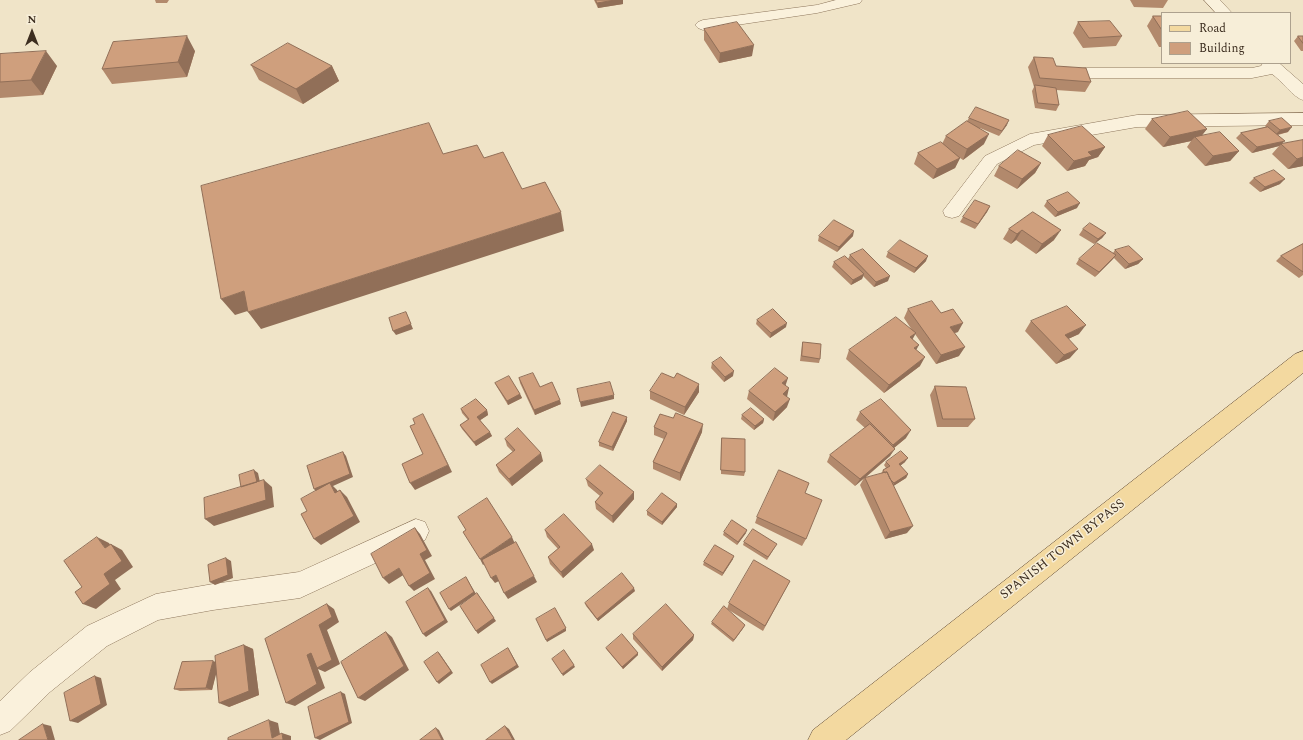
<!DOCTYPE html>
<style>
body{margin:0}
#map{position:relative;width:1303px;height:740px;overflow:hidden;background:#f0e4c8;font-family:Spectral,serif}
canvas{display:block}
.legend{position:absolute;left:1161px;top:12px;width:130px;height:52px;box-sizing:border-box;background:#f7eed8;border:1px solid #ada18e;margin:0;padding:5px 7px;list-style:none;font-size:12px;color:#3d2e20}
.legend li{display:flex;align-items:center;gap:8px;height:20px}
.legend b{width:20px;border:1px solid #ada18e}
.north{position:absolute;left:12px;top:12px;width:40px;height:40px;-webkit-text-stroke:3px #f7eed8;paint-order:stroke;rotate:0deg;font-size:11px;font-weight:700;line-height:16px;text-align:center;color:#3d2e20}
.north::after{content:'';display:block;margin:auto;width:14px;height:18px;background:#3d2e20;clip-path:polygon(50% 0,100% 100%,50% 72%,0 100%)}
</style>
<div id="map">
<canvas width="1303" height="740"></canvas>
<ul class="legend">
<li><b style="height:5px;background:#f3d9a0"></b>Road</li>
<li><b style="height:11px;background:#cf9f7d"></b>Building</li>
</ul>
<div class="north">N</div>
</div>
<script>
const ctx = document.querySelector('canvas').getContext('2d');
ctx.lineJoin = 'round';
function stroke(path, color, width, dash) { ctx.strokeStyle = color; ctx.lineWidth = width; ctx.lineCap = dash ? 'butt' : 'round'; ctx.setLineDash(dash || []); ctx.stroke(path); }
function paint(path, color) { ctx.fillStyle = color; ctx.fill(path, 'evenodd'); }
function write(font, color, halo, rows, align = 'center') {
  ctx.font = font + ' Spectral,serif'; ctx.lineWidth = 3; ctx.setLineDash([]); ctx.textBaseline = 'middle'; ctx.strokeStyle = halo; ctx.fillStyle = color; for (const [text, x, y, turn = 0] of rows) {
    ctx.save(); ctx.translate(x, y); ctx.rotate((+turn || 0) * Math.PI / 180); ctx.textAlign = isNaN(turn) ? turn : align; if (halo) ctx.strokeText(text, 0, 0); ctx.fillText(text, 0, 0); ctx.restore();
  }
}
const minor = new Path2D(`
 M836,0H862L860,3L817,13L703,30L698,28L695,25L698,22L703,20L817,5Z
 M1204,0H1220L1232,13H1216Z
 M1263,63H1279L1303,84V100C1294,98 1281,80 1272,74L1252,78H1085L1079,77L1077,73L1079,69L1085,68H1252L1261,66Z
 M1303,113V125L1137,127L1034,145L997,164L959,216L952,218L945,216L943,211L985,156L1030,134L1137,115Z
 M416,519L425,522L429,531L425,540L300,598L213,610L158,620L107,646L50,692L10,731L0,735V701L30,672L87,626L147,598L156,594L213,584L299,572Z`);
const major = new Path2D(`
 M1303,351V373L846,740H808L813,730L1295,354Z`);
const wall = new Path2D(`
 M155,0H169L167,3H156Z
 M594,0H623V4L598,8Z
 M1130,0H1168L1163,8L1134,7Z
 M1153,16H1162V47H1159L1147,26Z
 M1078,22L1122,36L1116,46L1083,48L1073,33Z
 M704,29L752,56L719,63L704,40Z
 M1298,36H1303V51H1301L1294,41Z
 M195,51L187,77L112,84L102,69Z
 M0,54L57,66L43,95L0,98Z
 M1034,57L1056,66L1091,82L1085,92L1056,90L1059,105L1056,111L1035,108L1032,91L1034,87L1028,67Z
 M251,65L332,66L339,81L303,104L259,80Z
 M969,118L1007,125L999,136L980,128L984,144L963,160L960,158L955,168L933,179L914,164L918,153L942,144L946,136L967,121Z
 M1152,119L1207,129L1202,135L1239,151L1230,161L1205,166L1187,147L1191,141L1163,147L1145,129Z
 M1269,121L1288,132L1278,135L1282,144L1303,140V166L1288,169L1272,154L1279,146L1252,153L1236,138L1241,133L1266,127L1265,126Z
 M1048,135L1105,147L1098,157L1089,160L1085,166L1067,171L1042,146Z
 M1041,163L1035,173L1017,189L994,176L999,166Z
 M1254,178L1280,184L1260,192L1249,183Z
 M1047,201L1077,208L1055,217L1044,206Z
 M990,206L987,212L975,229L960,222L963,217Z
 M1033,212L1054,240L1036,254L1016,240L1011,244L1003,239L1009,229Z
 M1083,229L1106,233L1102,238L1094,244L1079,235Z
 M819,236H853L837,252L818,241Z
 M1303,244V275L1299,278L1276,261L1281,256Z
 M1115,250L1143,259L1138,264L1125,269L1114,258L1095,277L1076,264L1079,259L1113,253Z
 M888,252L926,261L914,273L886,257Z
 M850,255L888,281L874,287L863,276L862,279L851,285L832,267L834,262L848,259Z
 M908,309L958,332L954,333L959,356L936,364L915,334L912,339L916,350L920,366L884,393L846,359L849,350L912,330L904,318Z
 M757,320L786,327L770,338L756,324Z
 M1031,321L1079,334L1068,339L1070,358L1056,364L1025,331Z
 M803,342L820,359L819,363L800,361L802,346Z
 M712,363L733,376L724,382L711,368Z
 M519,378L540,387L561,404L535,415L520,383Z
 M495,383L520,394L522,398L508,405L497,387Z
 M786,386L787,407L773,421L747,399L749,391Z
 M935,386L975,419L968,427H937L930,395Z
 M650,391L699,392L684,415L650,399Z
 M461,409L487,410L488,415L480,420L492,436L476,446L462,429L460,425L468,420L462,413Z
 M860,412L906,438L894,448L890,456L865,478L881,474L883,470L886,468L884,465L886,462H905L900,466L908,474L906,478L893,486L907,533L885,539L860,485L864,478L855,486L827,462L830,455L865,428L856,420Z
 M742,415L764,419L763,423L754,430L741,419Z
 M627,417V421L613,451L599,446V442Z
 M654,427L702,432L680,481L653,469V462L664,439L654,435Z
 M722,438L745,472L744,476L721,474V442Z
 M505,439L543,461L512,486L499,472L496,465L513,452L507,446Z
 M586,479L634,499L613,523L596,509L595,502L600,496L588,486Z
 M805,493L806,539L802,546L755,523L757,517Z
 M677,504V507L662,525L647,515V511Z
 M545,530L594,550L563,578L550,564L548,557L558,549L547,537Z
 M724,532L746,533L737,545L723,535Z
 M744,542L775,547L767,560L743,545Z
 M733,559L722,576L703,565L704,562Z
 M790,581L763,631L727,609L729,603Z
 M635,591L598,621L586,606L585,603Z
 M712,622L744,627L733,642L711,624Z
 M633,634L694,635L693,640L662,671L633,639Z
 M244,645L253,649L259,695L229,707L216,672L212,690L180,691L174,689L215,662Z
 M606,648L638,653V655L623,669L607,650Z`);
const shadedWall = new Path2D(`
 M615,0H623V4L598,8L597,3Z
 M187,36L195,51L187,77L178,62Z
 M754,45L752,56L719,63L720,53Z
 M46,51L57,66L43,95L31,80Z
 M332,66L339,81L303,104L296,89Z
 M1009,120L1007,125L999,136L1002,131Z
 M1292,127L1288,132L1275,135L1280,130Z
 M1207,129L1199,139L1195,137L1191,141L1163,147L1170,137Z
 M989,134L984,144L963,160L967,149Z
 M1285,141L1279,146L1252,153L1257,147Z
 M1105,147L1098,157L1089,160L1085,166L1067,171L1074,161L1088,152Z
 M1239,151L1230,161L1205,166L1213,156Z
 M1303,157V166L1288,169L1297,159Z
 M960,158L955,168L933,179L937,169Z
 M1041,163L1035,173L1017,189L1022,179Z
 M1285,179L1280,184L1260,192L1265,187Z
 M1080,203L1077,208L1055,217L1058,212Z
 M990,206L987,212L975,229L978,224Z
 M561,212L564,231L261,329L248,312Z
 M1022,230L1016,240L1011,244L1017,234Z
 M1061,230L1054,240L1036,254L1042,244Z
 M854,231L853,236L837,252L839,247Z
 M1106,233L1102,238L1094,244L1098,239Z
 M1116,255L1112,260L1095,277L1099,272Z
 M928,256L926,261L914,273L916,268Z
 M1143,259L1138,264L1125,269L1129,264Z
 M864,274L862,279L851,285L853,280Z
 M890,276L888,281L874,287L876,282Z
 M244,291L257,308L235,315L221,299Z
 M406,312L413,329L396,335L393,331Z
 M787,323L786,327L770,338L771,333Z
 M963,323L958,332L944,336L950,327Z
 M1086,325L1079,334L1057,344L1065,335Z
 M916,333L911,342L910,337Z
 M919,345L914,354V348Z
 M965,347L959,356L936,364L941,355Z
 M1078,349L1070,358L1056,364L1064,355Z
 M925,357L920,366L884,393L889,385Z
 M734,371L733,376L724,382L725,377Z
 M788,378L785,387L782,383Z
 M699,384V392L684,415L685,407Z
 M789,388L787,397L783,394Z
 M520,394L522,398L508,405L507,401Z
 M614,395V399L581,407L580,402Z
 M790,399L787,407L773,421L775,412Z
 M560,400L561,404L535,415L534,410Z
 M487,410L488,415L479,421L477,417Z
 M627,417V421L613,451L612,447Z
 M764,419L763,423L754,430L755,426Z
 M428,422L452,472L415,490L410,483L448,465Z
 M703,424L702,432L680,481V473Z
 M911,430L906,438L889,452L893,445Z
 M490,432L492,436L476,446L474,442Z
 M895,449L890,456L855,486L860,479Z
 M343,452L346,456L353,477L333,486L337,490L342,500L317,492L314,489Z
 M541,453L543,461L512,486L509,479Z
 M908,458L905,462L897,468L899,464Z
 M254,470L258,473L261,487L245,493Z
 M908,474L906,478L892,487L894,483Z
 M264,480L272,487L274,507L214,526L205,519Z
 M340,490L347,497L360,522L321,545L314,539Z
 M634,492V499L613,523L612,516Z
 M677,504V507L662,525V522Z
 M913,526L907,533L885,539L890,532Z
 M415,528L420,534L432,556L425,560L435,579L414,591L409,586L420,554Z
 M747,530L746,533L737,545L738,542Z
 M97,537L109,543L116,554L105,548Z
 M512,537L515,544L483,565L480,559Z
 M111,544L122,550L133,567L115,580L121,589L96,609L83,604L104,574Z
 M592,544L594,550L563,578L561,572Z
 M734,556L733,559L722,576L723,573Z
 M226,558L231,561L233,578L215,585L210,582Z
 M399,568L405,574L389,584L383,578Z
 M496,575L499,581L495,583L491,578Z
 M534,576L537,582L508,599L504,593Z
 M466,577L476,594L451,611L449,609Z
 M428,588L431,591L448,622L426,637L423,634Z
 M634,588L635,591L598,621L597,619Z
 M477,593L496,621L478,634L476,631Z
 M327,604L334,609L339,622L327,630L340,664L325,672L318,669L325,688L295,706L286,703L307,655Z
 M745,625L744,627L733,642L734,640Z
 M566,628V631L547,642L546,640Z
 M386,632L392,637L409,670L365,701L358,698Z
 M694,635L693,640L662,671V667Z
 M244,645L253,649L259,695L229,707L219,703Z
 M508,648L519,667L492,684L490,682Z
 M438,652L440,654L453,673L439,684L437,682Z
 M638,653V655L623,669L622,667Z
 M213,661L219,663L212,690L206,688Z
 M574,665L575,667L563,676L562,674Z
 M95,676L101,678L107,705L78,723L70,721Z
 M341,692L345,694L352,723L320,740L315,738Z
 M269,720L278,723L281,740L272,738Z
 M43,724L51,726L55,740H48Z
 M505,726L509,729L515,740H513Z
 M436,728L439,730L444,740H442Z
 M282,733L291,736V740H283Z`);
const building = new Path2D(`
 M596,0H615L597,3Z
 M1153,16H1162V30Z
 M1110,21L1122,36L1089,38L1078,22Z
 M737,22L754,45L720,53L704,29Z
 M187,36L178,62L102,69L113,42Z
 M1298,36H1303V43Z
 M288,43L332,66L296,89L251,65Z
 M46,51L31,80L0,82V54Z
 M1034,57L1053,58L1056,66L1086,68L1091,82L1040,78Z
 M1035,85L1056,88L1059,105L1038,103Z
 M976,107L1009,120L1002,131L969,118Z
 M1188,111L1207,129L1170,137L1152,119Z
 M1282,118L1292,127L1280,130L1269,121Z
 M967,121L989,134L967,149L946,136Z
 M429,123L443,154L477,145L484,158L503,152L522,189L545,182L561,212L248,312L244,291L221,299L201,186Z
 M1082,126L1105,147L1088,152L1092,156L1074,161L1048,135Z
 M1268,127L1285,141L1257,147L1241,133Z
 M1220,132L1239,151L1213,156L1195,137Z
 M1303,140V157L1297,159L1281,144Z
 M941,142L960,158L937,169L918,153Z
 M1018,150L1041,163L1022,179L999,166Z
 M1274,170L1285,179L1265,187L1254,178Z
 M1068,192L1080,203L1058,212L1047,201Z
 M975,200L990,206L978,224L963,217Z
 M1033,212L1061,230L1042,244L1022,230L1017,234L1009,229Z
 M834,220L854,231L839,247L819,236Z
 M1090,223L1106,233L1098,239L1083,229Z
 M900,240L928,256L916,268L888,252Z
 M1097,243L1116,255L1099,272L1079,259Z
 M1303,244V272L1281,256Z
 M1129,246L1143,259L1129,264L1115,250Z
 M863,249L890,276L876,282L850,255Z
 M845,256L864,274L853,280L834,262Z
 M932,301L941,313L953,309L963,323L950,327L965,347L941,355L908,309Z
 M1067,306L1086,325L1065,335L1078,349L1064,355L1031,321Z
 M773,309L787,323L771,333L757,320Z
 M406,312L411,324L393,331L389,318Z
 M896,317L916,333L910,337L919,345L914,348L925,357L889,385L849,350Z
 M803,342L821,344L820,359L802,356Z
 M721,357L734,371L725,377L712,363Z
 M775,368L788,378L782,383L789,388L783,394L790,399L775,412L749,391Z
 M533,373L540,387L552,382L560,400L534,410L519,378Z
 M662,373L674,378L677,373L699,384L685,407L650,391Z
 M509,376L520,394L507,401L495,383Z
 M610,382L614,395L580,402L577,389Z
 M935,386L966,387L975,419H943Z
 M476,399L487,410L477,417L490,432L474,442L460,425L469,419L461,409Z
 M881,399L911,430L893,445L860,412Z
 M751,408L764,419L755,426L742,415Z
 M613,412L627,417L612,447L599,442Z
 M676,413L703,424L680,473L653,462L667,433L654,427L660,414L673,418Z
 M423,414L448,465L410,483L402,464L423,454L410,426L415,424L413,419Z
 M870,424L895,449L860,479L830,455Z
 M518,428L541,453L509,479L496,465L515,450L505,439Z
 M722,438L745,439V472L721,470Z
 M901,451L908,458L899,464L908,474L894,483L890,479L887,472L885,473L883,470L890,466L886,462Z
 M343,452L350,474L314,489L307,466Z
 M600,465L634,492L612,516L595,502L603,493L586,479Z
 M254,470L257,482L241,487L239,475Z
 M779,470L809,483L805,493L822,500L806,539L757,517Z
 M887,472L913,526L890,532L865,478Z
 M264,480L266,500L205,519L204,498Z
 M330,483L335,493L340,490L354,516L314,539L301,514L307,511L301,499Z
 M662,493L677,504L662,522L647,511Z
 M487,498L512,537L480,559L463,532L466,530L458,517Z
 M564,514L592,544L561,572L548,557L560,547L545,530Z
 M732,520L747,530L738,542L724,532Z
 M415,528L427,550L420,554L430,573L409,586L399,568L383,578L371,554Z
 M753,529L777,544L768,557L744,542Z
 M97,537L105,548L111,544L122,561L104,574L110,584L83,604L75,592L82,587L64,561Z
 M516,542L534,576L504,593L496,575L491,578L482,560Z
 M715,545L734,556L723,573L704,562Z
 M226,558L228,575L210,582L208,565Z
 M754,560L790,581L765,626L729,603Z
 M622,573L634,588L597,619L585,603Z
 M466,577L474,592L449,609L440,593Z
 M428,588L445,620L423,634L406,602Z
 M477,593L494,618L476,631L460,606Z
 M327,604L332,617L319,625L332,660L317,668L311,653L307,655L317,684L286,703L265,639Z
 M666,604L694,635L662,667L633,634Z
 M724,606L745,625L734,640L712,622Z
 M555,608L566,628L546,640L536,619Z
 M386,632L404,666L358,698L341,662Z
 M622,634L638,653L622,667L606,648Z
 M244,645L249,691L219,703L215,656Z
 M508,648L517,665L490,682L481,665Z
 M564,650L574,665L562,674L552,659Z
 M438,652L451,671L437,682L424,662Z
 M213,661L206,688L174,689L182,662Z
 M95,676L101,704L70,721L64,693Z
 M341,692L349,722L315,738L308,707Z
 M269,720L272,738L282,733L283,740H228V738Z
 M43,724L48,740H19Z
 M505,726L513,740H486Z
 M436,728L442,740H420Z`);
const streetNames = [
 ["SPANISH TOWN BYPASS",1063,550,-38]
];
stroke(minor, '#8d765c', 1);
stroke(major, '#5b4430', 1);
paint(minor, '#faf1dc');
paint(major, '#f3d9a0');
paint(wall, '#b2896c');
paint(shadedWall, '#916f58');
paint(building, '#cf9f7d');
stroke(building, '#916f58', 1);
write('13px', '#3d2e20', '#f7eed8', streetNames);
</script>
